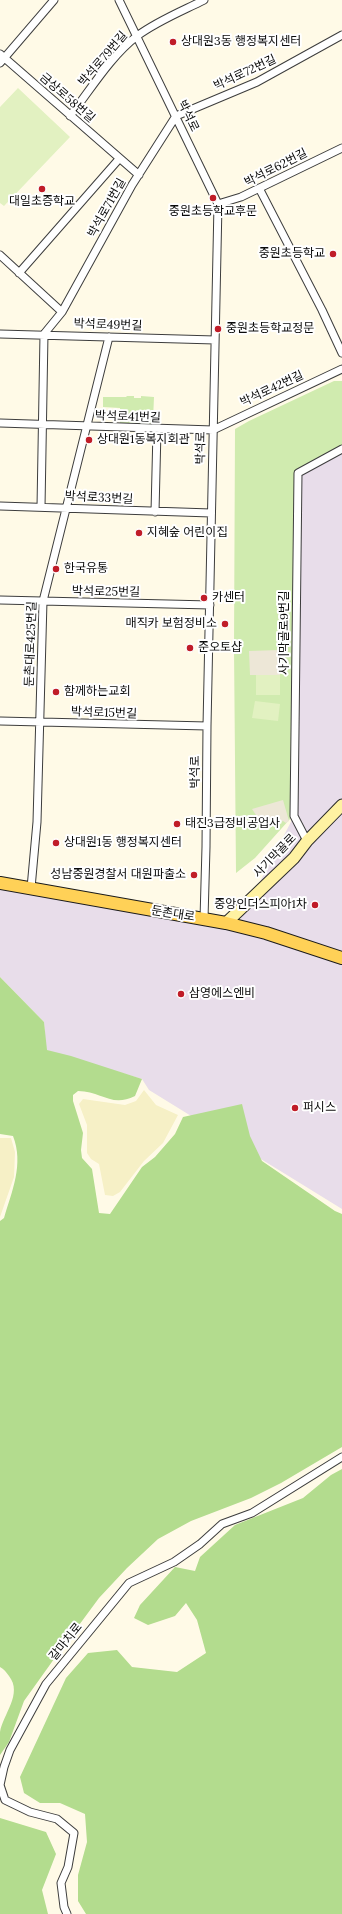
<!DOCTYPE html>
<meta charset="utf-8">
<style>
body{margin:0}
canvas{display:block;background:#fffae7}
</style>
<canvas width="342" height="1914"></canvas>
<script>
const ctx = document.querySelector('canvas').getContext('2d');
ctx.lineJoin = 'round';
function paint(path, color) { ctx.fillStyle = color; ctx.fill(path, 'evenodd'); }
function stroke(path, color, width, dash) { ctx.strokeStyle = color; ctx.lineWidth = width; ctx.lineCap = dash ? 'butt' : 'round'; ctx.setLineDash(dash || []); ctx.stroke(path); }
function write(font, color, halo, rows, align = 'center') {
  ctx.font = font + ' Lora,"Noto Sans KR",serif'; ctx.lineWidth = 4; ctx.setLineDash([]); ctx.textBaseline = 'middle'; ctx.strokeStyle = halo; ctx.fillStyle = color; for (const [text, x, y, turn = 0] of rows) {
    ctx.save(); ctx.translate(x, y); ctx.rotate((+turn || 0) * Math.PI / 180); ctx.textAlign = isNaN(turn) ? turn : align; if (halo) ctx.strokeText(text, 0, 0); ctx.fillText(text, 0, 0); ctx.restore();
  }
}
const industrial = new Path2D(`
 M342,451V1209L149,1090L142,1079L46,1050L44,1022L0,977V888L238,924L294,816L298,473Z`);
const farmland = new Path2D(`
 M144,1090L156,1105L178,1115L163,1143L144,1161L120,1192L113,1196L105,1195L99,1164L91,1159L87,1153V1125L79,1104L83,1099L125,1105L136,1101Z
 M0,1138H11L15,1152L14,1177L0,1217Z`);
const green = new Path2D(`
 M334,381H342V446L301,467L296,473L293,570L295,665L291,717L290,819L255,858L236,873L234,648L235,429L249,421Z
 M127,396H134V398H141V396L154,397L153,420L150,424H120V408L103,407V397H126Z`);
const forest = new Path2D(`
 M0,977L44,1022L47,1050L71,1056L142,1079L135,1096C111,1108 102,1091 78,1091L73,1095V1101L83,1133L81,1150L82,1158L92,1169L99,1213L110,1214L142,1167L155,1157L175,1134L183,1117L242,1104L250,1136L262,1161L335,1211L342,1214V1447L281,1483L251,1498L191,1521L158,1539L127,1568L99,1598L54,1659L24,1701L9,1742L0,1755C0,1748 0,1739 0,1732C3,1714 23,1694 9,1676C6,1672 4,1669 0,1667V1221L4,1218C12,1191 24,1164 13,1136L0,1134Z
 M342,1469V1914H86L78,1901V1875L87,1842L85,1814L60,1803H40L24,1793L20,1777L66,1678L88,1653L117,1650L132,1667L177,1672L206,1653L197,1620L186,1603L175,1616L148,1625L134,1618L140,1605L175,1567L195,1571L200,1557L235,1525L303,1498L331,1475Z
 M0,1818L46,1832L56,1854L42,1890L48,1914H0Z`);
const pitch = new Path2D(`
 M18,88L70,137L4,206L0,203V107Z
 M256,675H280V695H256Z
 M255,701L280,704L278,721L252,718Z`);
const plaza = new Path2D(`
 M280,650V675H250L249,651Z
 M283,800L289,821L286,823L283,821L276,824H268L258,818L252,809Z`);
const street = new Path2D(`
 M119,0L218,204L207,726L206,847L204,919
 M0,54L139,175
 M0,63L54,0
 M70,116C91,89 110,57 137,36C157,21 182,11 204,0
 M259,188L322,310L342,353
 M218,204L241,197L342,148
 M0,255L62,312
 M19,273L119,159
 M0,334L215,340
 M0,423L213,430L342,369
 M0,506L211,513
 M41,507L44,334L62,312L132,185L176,116L257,82L342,35
 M155,512L157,430
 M0,600L210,605
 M0,721L207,726
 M307,841L294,816L298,473L342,449
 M31,888L37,822L43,601L109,337
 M67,1914L64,1907L61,1883L68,1867L74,1833L57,1819L30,1812L5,1800L0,1785L4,1767L10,1750L46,1684L129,1583L174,1562L200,1544L222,1524L252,1513L342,1457`);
const secondary = new Path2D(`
 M226,923L294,858L307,841L342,805`);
const primary = new Path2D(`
 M0,883L226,923L266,933L342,958`);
const markers = [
 [173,42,4,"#c01c28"],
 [42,189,4,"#c01c28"],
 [213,198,4,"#c01c28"],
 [333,254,4,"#c01c28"],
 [218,329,4,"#c01c28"],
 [89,440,4,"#c01c28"],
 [139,533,4,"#c01c28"],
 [56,569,4,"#c01c28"],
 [204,598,4,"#c01c28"],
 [225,624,4,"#c01c28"],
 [190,648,4,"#c01c28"],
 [56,692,4,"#c01c28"],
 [177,824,4,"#c01c28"],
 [56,843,4,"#c01c28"],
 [194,875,4,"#c01c28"],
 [315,905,4,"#c01c28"],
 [181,994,4,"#c01c28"],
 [295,1108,4,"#c01c28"]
];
const poiNames = [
 ["상대원3동 행정복지센터",181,42],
 ["대일초증학교",42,202,"center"],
 ["중원초등학교후문",213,212,"center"],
 ["중원초등학교",325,254,"right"],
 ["중원초등학교정문",226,329],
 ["상대원1동복지회관",97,440],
 ["지혜숲 어린이집",147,533],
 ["한국유통",64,569],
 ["카센터",212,598],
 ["매직카 보험정비소",217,624,"right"],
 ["준오토샵",198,648],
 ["함께하는교회",64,692],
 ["태진3급정비공업사",185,824],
 ["상대원1동 행정복지센터",64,843],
 ["성남중원경찰서 대원파출소",186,875,"right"],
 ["중앙인더스피아1차",307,905,"right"],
 ["삼영에스엔비",189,994],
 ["퍼시스",303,1108]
];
const streetNames = [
 ["박석로79번길",103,59,-49],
 ["박석로72번길",245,73,-25],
 ["금상로58번길",67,98,41],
 ["박석로",188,116,64],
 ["박석로62번길",276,168,-27],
 ["박석로71번길",107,208,-61],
 ["박석로49번길",108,325,2],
 ["박석로42번길",272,389,-25],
 ["박석로41번길",128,417,2],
 ["박석로",201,448,-89],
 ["박석로33번길",99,498,3],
 ["박석로25번길",106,592,1],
 ["사기막골로9번길",285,633,-90],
 ["둔촌대로425번길",31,644,-88],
 ["박석로15번길",104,713,2],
 ["박석로",196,772,-90],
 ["사기막골로",275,856,-46],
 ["둔촌대로",173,914,9],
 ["갈마치로",66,1642,-51]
];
paint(industrial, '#e8ddea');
paint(farmland, '#f6f0c6');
paint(green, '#d0ebaf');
paint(forest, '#b3dc8e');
paint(pitch, '#e2f1c1');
paint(plaza, '#ede7d7');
stroke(street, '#3d3d3d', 9);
stroke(secondary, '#2c2c2c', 13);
stroke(primary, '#1b1b1b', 14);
stroke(street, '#fff', 7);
stroke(secondary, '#fff2a2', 11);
stroke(primary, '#ffd157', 12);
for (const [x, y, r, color] of markers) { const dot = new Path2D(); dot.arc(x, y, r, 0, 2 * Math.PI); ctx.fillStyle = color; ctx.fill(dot); stroke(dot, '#fff', 1.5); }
write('12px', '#0a0a0a', '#fff', poiNames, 'left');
write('12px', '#0a0a0a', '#fff', streetNames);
</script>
